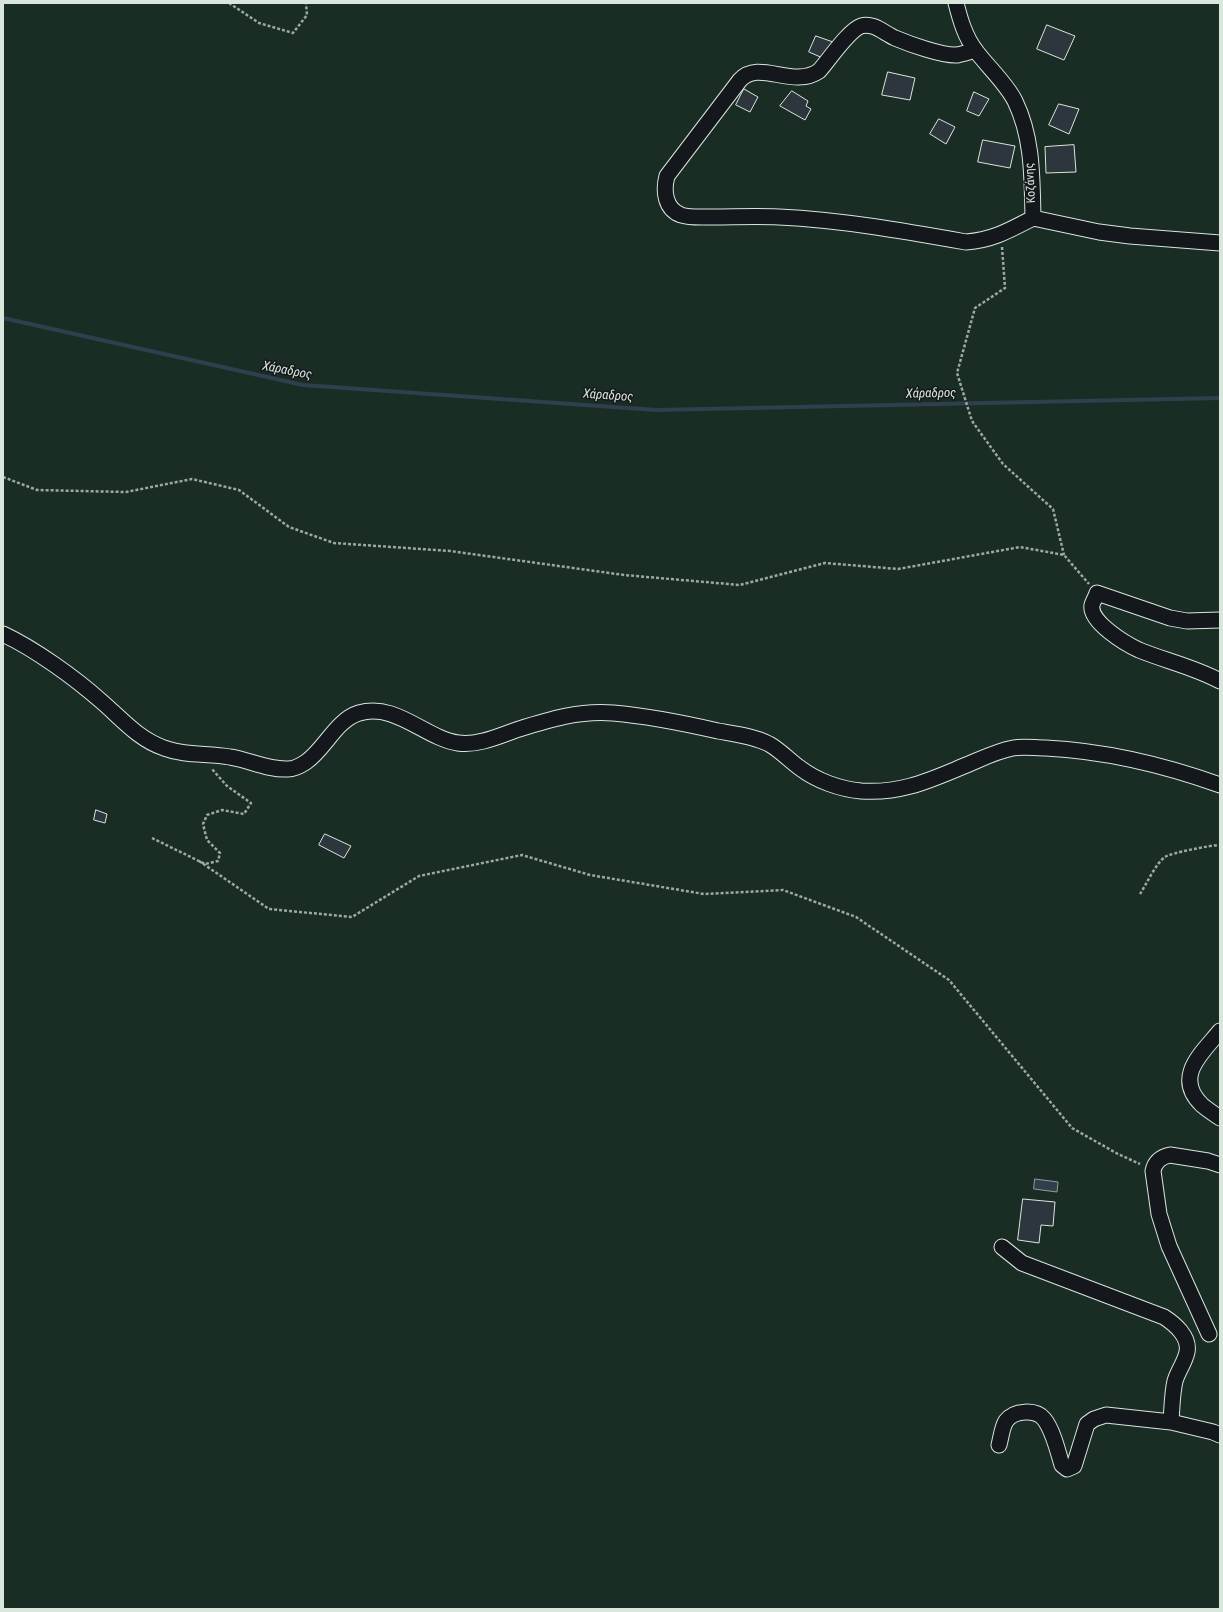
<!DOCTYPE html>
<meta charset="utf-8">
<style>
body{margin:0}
#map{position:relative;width:1223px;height:1612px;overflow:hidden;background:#14181c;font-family:"Roboto Condensed",sans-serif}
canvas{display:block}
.frame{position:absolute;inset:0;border:4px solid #d8e6dc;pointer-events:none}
</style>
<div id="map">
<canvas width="1223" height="1612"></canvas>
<div class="frame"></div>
</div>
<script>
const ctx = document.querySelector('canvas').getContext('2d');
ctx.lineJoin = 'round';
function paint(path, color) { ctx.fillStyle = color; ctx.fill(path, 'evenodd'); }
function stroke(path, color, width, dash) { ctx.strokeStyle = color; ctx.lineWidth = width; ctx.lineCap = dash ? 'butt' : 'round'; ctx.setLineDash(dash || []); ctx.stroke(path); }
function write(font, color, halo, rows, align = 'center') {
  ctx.font = font + ' "Roboto Condensed",sans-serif'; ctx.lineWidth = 3; ctx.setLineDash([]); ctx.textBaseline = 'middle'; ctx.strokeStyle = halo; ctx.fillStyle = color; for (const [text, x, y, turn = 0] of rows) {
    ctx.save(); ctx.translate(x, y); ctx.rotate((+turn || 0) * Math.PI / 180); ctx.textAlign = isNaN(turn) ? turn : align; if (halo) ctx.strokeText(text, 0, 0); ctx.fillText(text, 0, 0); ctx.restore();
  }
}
const green = new Path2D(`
 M3,3H1220V1609H3Z`);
const water = new Path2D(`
 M1035,1179L1058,1182L1057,1192L1034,1189Z`);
const stream = new Path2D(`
 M3,318L303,385L656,410L1220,398`);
const building = new Path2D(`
 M1047,25L1075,36L1064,60L1037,49Z
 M816,36L833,42L825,59L809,52Z
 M888,72L915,78L910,100L882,95Z
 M744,89L758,97L750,112L736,105Z
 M792,91L808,101L806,106L811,109L805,120L780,106Z
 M974,92L989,99L979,116L967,111Z
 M1059,104L1079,109L1069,134L1049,125Z
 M939,119L955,127L946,144L930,134Z
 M983,140L1015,146L1010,168L978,162Z
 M1074,145L1076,172L1046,173L1045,147Z
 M96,810L107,814L105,823L94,820Z
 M325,834L351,846L344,858L319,845Z
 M1023,1199L1055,1202L1053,1226L1041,1225L1039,1243L1018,1240Z`);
const path = new Path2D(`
 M3,3H4
 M229,3L259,23L293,33L307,15L306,3
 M1002,247L1005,288L975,308L957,373L972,421L1003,464L1053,509L1064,555
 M3,477L37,490L126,492L192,479L239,490L289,527L334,543L450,551L624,575L740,585L825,563L898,569L1020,547L1064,555L1089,584
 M152,838L205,864L218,861L220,853L207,840L203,824L207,815L222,810L244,814L251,803L227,786L211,768
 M199,861L269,909L352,917L419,876L522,855L590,875L704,894L783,890L856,917L949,980L1072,1128L1118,1154L1140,1164
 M1140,894C1146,885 1156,863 1165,857C1170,853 1212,845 1220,845`);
const minor = new Path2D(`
 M956,3C960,19 965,37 976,51C988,67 1006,83 1015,101C1033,138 1032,178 1033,218L1099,232L1130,236L1220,243
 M975,50C969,52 963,54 957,55C943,56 909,44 895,38C884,33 873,22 861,26C849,30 828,61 819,71C793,89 759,59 740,80L667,176C663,191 665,209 681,215C690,218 702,217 712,217C734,217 756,216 779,217C842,220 904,231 966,242C993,240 1010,230 1033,218
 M1220,620L1187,621L1170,618L1097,593C1096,597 1093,601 1092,605C1089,622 1126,644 1139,650C1166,661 1194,667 1220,681
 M3,634C35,649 75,678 101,701C122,719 138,739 164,748C185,756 208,753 230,757C249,760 268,770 288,769C295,769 300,766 306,762C325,749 336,720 359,713C395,702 425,738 458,743C477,746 499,736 516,730C548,720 579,710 613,713C649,716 683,723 718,731C735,734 753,736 769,744C780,750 790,761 800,768C817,781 840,789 861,791C903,794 932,779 969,764C983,758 997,751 1013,748C1023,746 1035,748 1046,748C1105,751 1164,765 1220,785
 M1220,1031C1202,1053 1173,1077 1202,1105C1208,1110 1214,1114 1220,1118
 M1002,1247L1022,1263L1164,1317C1175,1324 1190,1337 1187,1352C1185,1362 1178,1371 1175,1381C1172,1394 1172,1408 1171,1422L1213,1432L1220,1435
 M1209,1334L1169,1246L1159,1214L1153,1171C1155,1161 1161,1157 1170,1155L1208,1161L1220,1165
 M999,1445C1001,1438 1002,1427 1006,1421C1014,1410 1036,1409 1044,1419C1053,1430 1058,1452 1062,1465L1067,1469L1074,1466L1087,1424L1094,1419L1106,1415L1171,1422`);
const streetNames = [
 ["Κοζάνης",1031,183,-93]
];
const waterNames = [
 ["Χάραδρος",287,371,11],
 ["Χάραδρος",931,394,-1],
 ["Χάραδρος",608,396,4]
];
paint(green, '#1a2d24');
stroke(green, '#939e99', 1);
paint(water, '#2f3f4d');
stroke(water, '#939e99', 1);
stroke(stream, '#2f3f4d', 4);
paint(building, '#2c363c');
stroke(building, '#d8e6dc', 1);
stroke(minor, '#d8e6dc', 17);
stroke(path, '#9da8a2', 2.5, [3, 2]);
stroke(minor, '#14181c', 15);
write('12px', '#d8e6dc', '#14181c', streetNames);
write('italic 13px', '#d8e6dc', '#14181c', waterNames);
</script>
